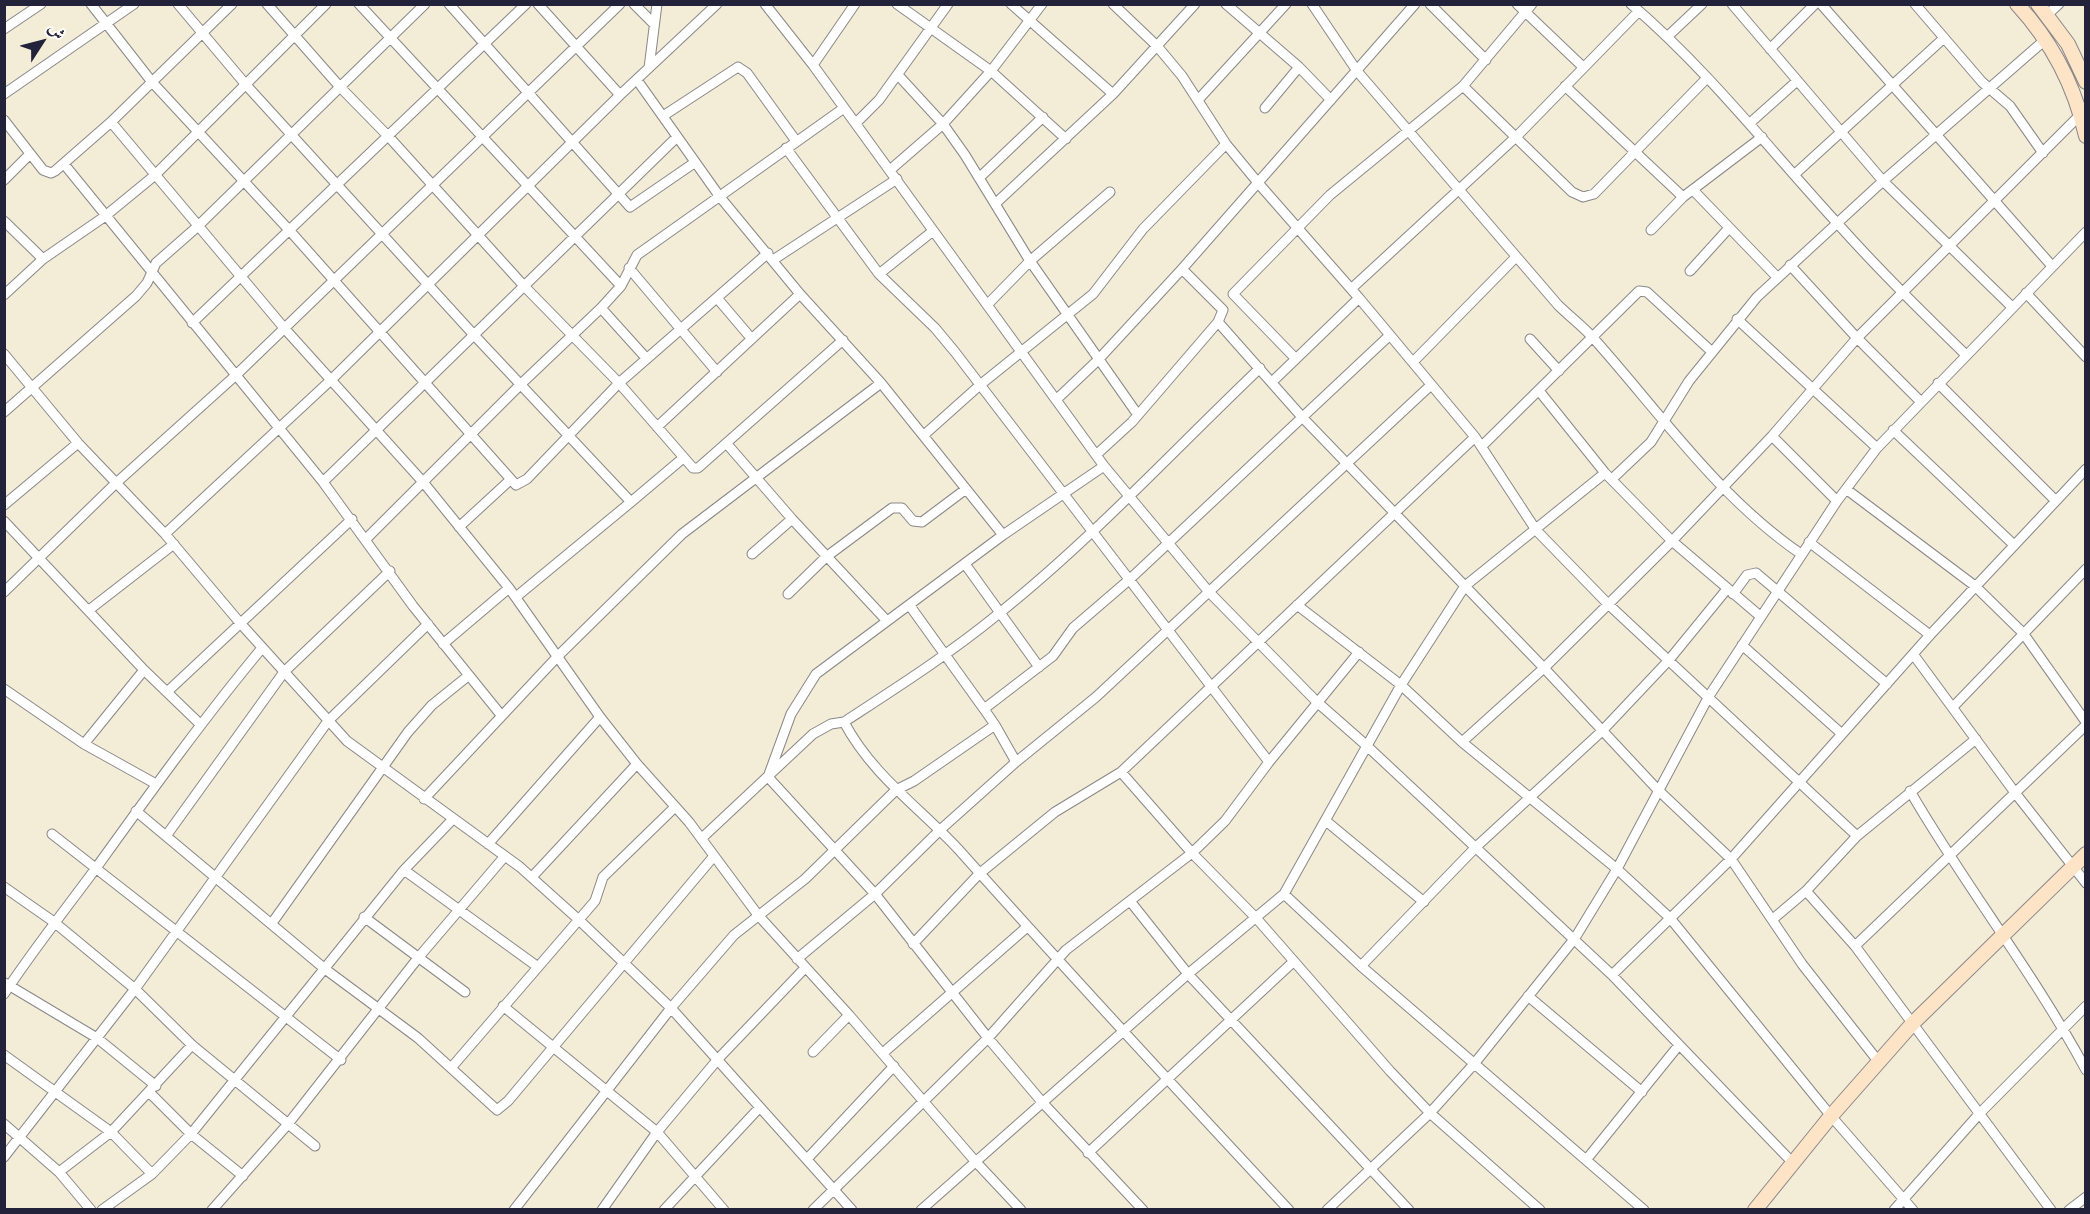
<!DOCTYPE html>
<meta charset="utf-8">
<style>
body{margin:0}
#map{position:relative;width:2090px;height:1214px;overflow:hidden;background:#f3ecd7;font-family:Alegreya,Amiri,serif}
canvas{display:block}
.frame{position:absolute;inset:0;border:6px solid #22223b;pointer-events:none}
.north{position:absolute;left:12px;top:12px;width:60px;height:60px;-webkit-text-stroke:4px #fdfcf7;paint-order:stroke;rotate:54deg;font-size:16px;font-weight:700;line-height:24px;text-align:center;color:#22223b}
.north::after{content:'';display:block;margin:auto;width:21px;height:27px;background:#22223b;clip-path:polygon(50% 0,100% 100%,50% 72%,0 100%)}
</style>
<div id="map">
<canvas width="2090" height="1214"></canvas>
<div class="frame"></div>
<div class="north">ش</div>
</div>
<script>
const ctx = document.querySelector('canvas').getContext('2d');
ctx.lineJoin = 'round';
function stroke(path, color, width, dash) { ctx.strokeStyle = color; ctx.lineWidth = width; ctx.lineCap = dash ? 'butt' : 'round'; ctx.setLineDash(dash || []); ctx.stroke(path); }
const street = new Path2D(`
 M91,4L152,82L290,231L516,485L527,479L619,383L768,253
 M178,4L247,86L474,335L631,502L682,459
 M267,4L340,87L425,4
 M359,4L621,286
 M449,4L630,207L694,163
 M538,4L620,95
 M634,4L654,24
 M765,4L813,65L1104,466L1209,592L1317,702L1367,746L1612,975L1792,1162
 M897,4L991,71L1066,139
 M1113,4L1157,46L1182,76L1226,144L1259,184L1359,298L1475,437L1536,530L1608,604L1857,836
 M1226,4L1299,67L1331,100
 M1312,4L1357,71L1558,305C1570,317 1584,327 1595,340C1661,414 1718,497 1801,554
 M1430,4L1486,60
 M1517,4L1582,66
 M1631,4C1708,70 1770,150 1838,224C1879,270 1922,312 1966,355
 M1732,4L1883,181L2012,307
 M1821,4L2052,266
 M1915,4L1982,82L2010,106L2043,153
 M2047,15L2059,4
 M4,29L41,4
 M1667,37L1702,4
 M1770,49L1815,4
 M813,65L855,4
 M649,68L657,4
 M898,75L943,124L965,155L1030,261L1138,415
 M637,80L720,197L800,294L881,383L1003,535
 M1463,86L1572,192L1583,197L1594,194L1707,78
 M1565,86L1683,197
 M4,94L134,4
 M1113,94L1195,4
 M1198,100L1286,4
 M1265,108L1299,67
 M663,116L738,67L747,73L796,141
 M4,120L43,170L51,173L55,171L111,122L232,4
 M111,122L285,329L423,482L509,588L600,717L637,764L689,822L758,915L849,1015L975,1161L1021,1210
 M856,123L879,100L948,4
 M1750,123L1797,81
 M786,148L879,274L935,328L955,352L1269,762
 M64,164L323,482L413,606L501,715
 M890,170L943,124L991,71L1042,4
 M1795,174L1944,38
 M979,178L1043,117
 M4,180L30,154
 M1693,190L1777,277
 M995,204L1113,94L1011,4
 M4,221L43,259
 M1651,230L1683,197L1762,137
 M773,260L897,179
 M1790,265L1857,338L1920,401
 M629,268L717,372
 M1182,269L1223,310L1218,322L1302,417L1544,668L1657,789L1731,859L1802,964L1878,1061
 M1690,271L1729,228
 M879,274L933,231
 M1351,289L1517,136L1639,11
 M2026,293L2086,357
 M4,295L43,259L104,217L154,176L326,4
 M717,298L751,338
 M988,304L1030,261L1110,192
 M601,308L647,359
 M1737,319L1877,448
 M192,323L526,4
 M1530,339L1559,371
 M4,354L78,443L165,534L241,624L347,741L520,867L579,920L671,1008L852,1210
 M1296,359L1233,294L1330,195L1463,86L1532,4
 M1413,362L1516,257
 M1272,382L1359,298
 M1938,383L2055,500
 M1540,392L1605,473L1672,541L1760,616
 M1057,399L1098,360L1182,269L1415,4
 M4,412L136,296L147,283L156,263L197,227L340,87L389,137L524,286L619,383L693,468H698L843,340
 M657,427L800,294
 M1893,430L2014,545
 M924,435L980,385L1093,294L1143,229L1226,144
 M1772,436L1837,501
 M727,444L792,519L887,621
 M1482,446L1639,291L1647,292L1711,351
 M1096,455L1132,422L1218,322
 M1104,466L1003,535L816,674L791,714L768,777L875,894L988,1038L1042,1102L1143,1210
 M1612,479L1651,442L1689,381L1757,297L1883,181L2046,39
 M323,482L677,137
 M1846,489L1975,586L2023,633L2086,722
 M4,505L78,443
 M4,521L144,670L200,724
 M459,527L509,481
 M165,534L332,379L620,95L717,4
 M367,538L521,384L601,308L621,286L637,255L844,108
 M1809,542L1930,635
 M752,554L792,519
 M965,564L1039,667
 M4,592L115,484L235,376L620,4
 M788,594L826,557L892,508H902L913,521L922,522L966,489
 M1733,594L1747,575L1756,573L1887,684
 M516,597L631,502
 M1297,605L1401,685L1462,742L1617,869L1670,918L1831,1116L1913,1210
 M910,606L984,709
 M89,610L174,544
 M443,644L509,588
 M1742,645L1842,734
 M1913,654L2016,794L2086,883
 M4,689L84,744L156,784
 M167,692L352,519
 M1953,707L2086,569
 M844,722C896,688 948,655 997,615C1089,542 1174,450 1260,368
 M995,725L1016,762
 M1462,742L1544,668L1672,541L1772,436L1857,338L2081,114
 M84,744L144,670
 M1121,772L1192,853L1257,919L1390,1071L1430,1113L1540,1210
 M1910,791C1965,886 2034,973 2086,1070
 M424,799L558,656L682,534L881,383
 M136,811L325,969L418,1038L497,1110L508,1101L714,856
 M453,819L404,870L538,967
 M1326,821L1424,902
 M52,834L341,1060
 M166,836L284,672L390,571
 M702,838L813,734L831,724L844,722C872,775 919,807 959,850C1067,971 1178,1091 1289,1210
 M488,844L600,717
 M532,877L637,764
 M4,887L54,922L135,989L192,1045L315,1146
 M1806,891L1855,946L2051,1210
 M1284,894L1361,966L1644,1210
 M1130,901L1188,974L1409,1210
 M364,917L465,992
 M1773,919L1806,891L1857,836L1976,739
 M272,923L408,732L432,705L468,676
 M913,944L979,874L1055,812L1121,772L1475,437
 M1855,946L2086,725
 M797,959L875,894L940,830L1016,762L1096,697L1431,385
 M1361,966L1476,847L1602,731L1669,660L1727,589
 M1612,975L1731,859L1930,635L2086,469
 M5,983L97,1038L156,1086
 M4,994C33,950 65,910 96,868C150,793 203,719 262,648
 M1528,996L1642,1092
 M503,1006L657,1132L724,1210
 M813,1052L849,1015
 M883,1053L1027,927
 M4,1055L111,1132L152,1174
 M451,1068L595,901L603,877L675,807
 M150,1093L191,1134L243,1176
 M4,1124L59,1172L91,1210
 M1088,1153L1292,963
 M4,1157L135,989L328,721L428,624
 M807,1159L894,1066
 M1586,1160L1679,1045
 M59,1172L111,1132L192,1045
 M102,1210L152,1174L191,1134L404,870
 M212,1210L288,1124L418,958L505,856
 M514,1210L671,1008L734,935L805,879L896,790L914,781L995,725L984,709L1053,656L1073,628L1130,579L1390,335
 M602,1210L657,1132L718,1059L805,968
 M664,1210L760,1107
 M813,1210L988,1038L1066,950L1192,853L1225,821L1269,762L1359,652
 M921,1210L1188,974L1284,894L1401,685L1465,586L1605,473
 M1327,1210L1430,1113L1474,1064L1575,938L1617,869L1709,696L1837,501L1877,448L2086,232
 M1894,1210L1980,1113L2086,1006
 M2069,1210L2086,1197`);
const secondary = new Path2D(`
 M2017,4C2052,42 2075,87 2086,136
 M2038,4L2068,44L2086,82
 M1755,1210L1831,1116L1913,1023L2086,854`);
stroke(street, '#8a8789', 11);
stroke(secondary, '#8a8789', 16);
stroke(street, '#fff', 9);
stroke(secondary, '#fee4c6', 14);
</script>
